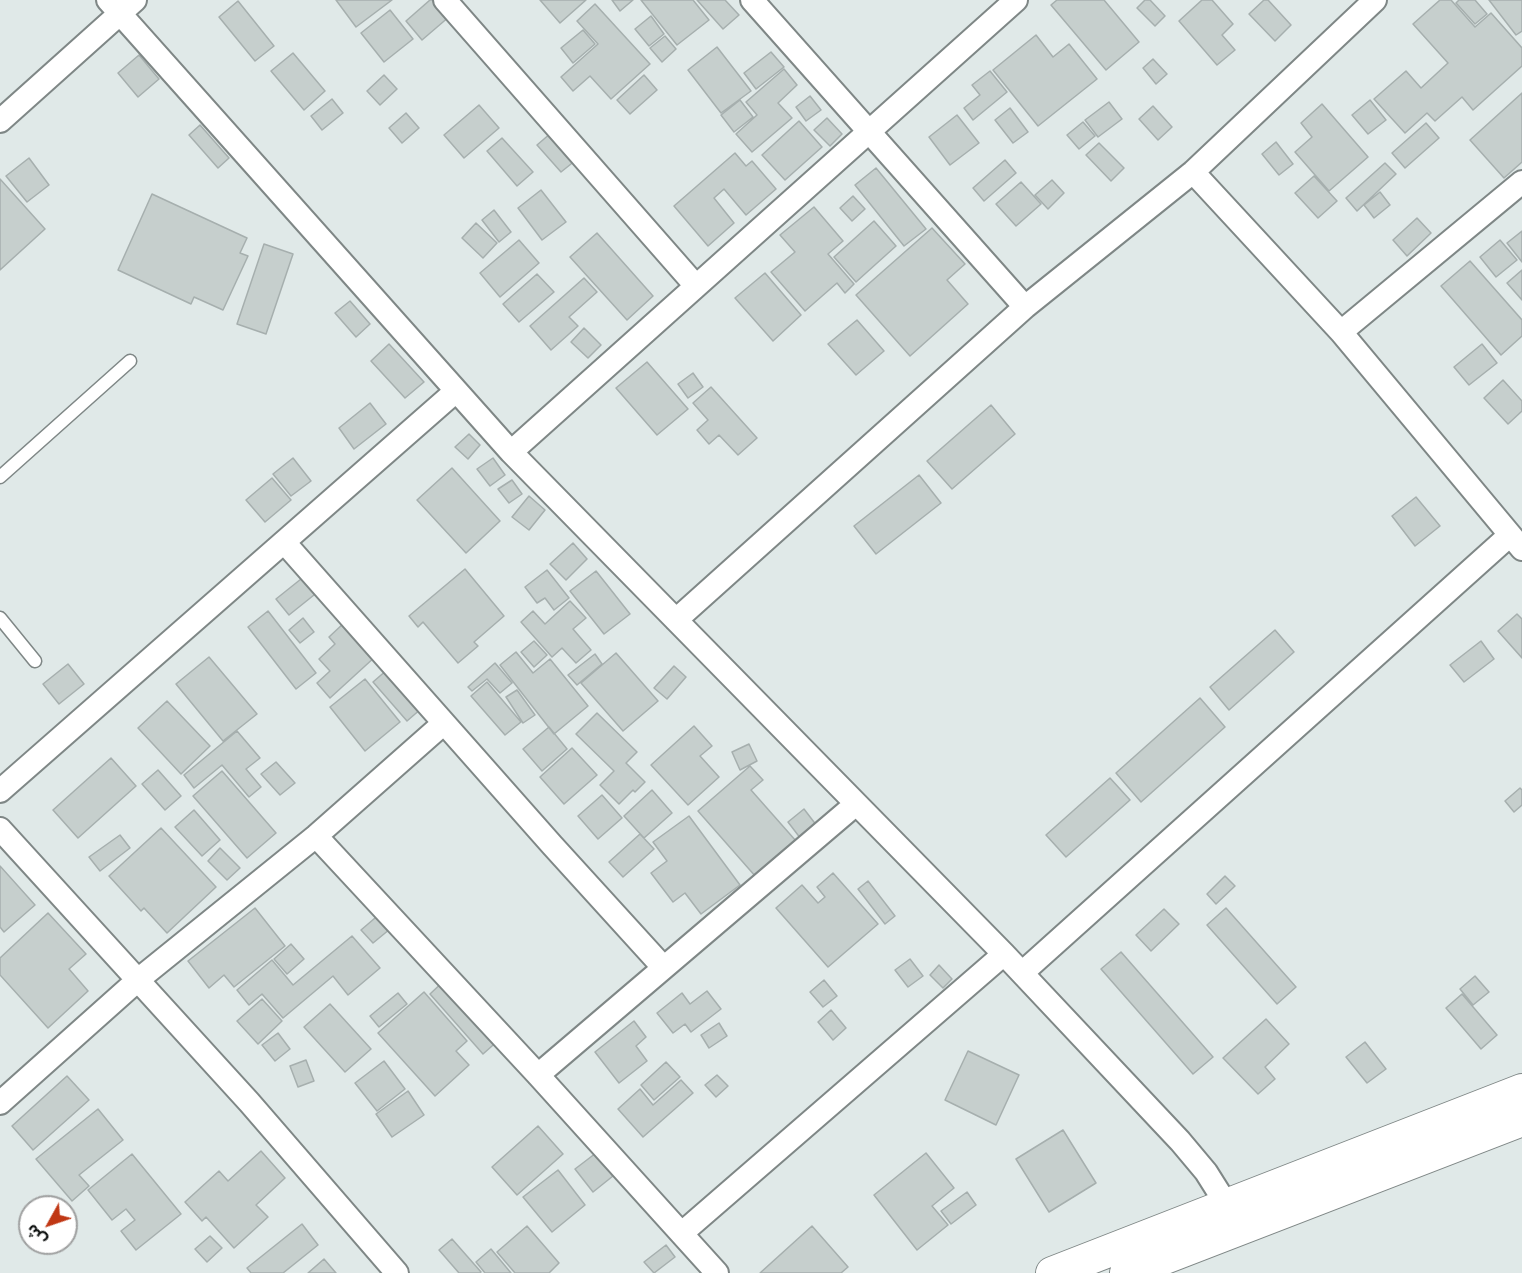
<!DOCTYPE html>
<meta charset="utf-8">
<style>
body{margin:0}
#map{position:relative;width:1522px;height:1273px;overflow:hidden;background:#e0e9e8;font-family:"IBM Plex Serif","Noto Sans Arabic",serif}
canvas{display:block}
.north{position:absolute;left:18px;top:1195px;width:60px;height:60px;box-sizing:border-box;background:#fff;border:2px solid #9fa0a0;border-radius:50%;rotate:230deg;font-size:16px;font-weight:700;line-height:24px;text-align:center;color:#0f1211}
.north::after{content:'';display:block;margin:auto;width:21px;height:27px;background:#c03714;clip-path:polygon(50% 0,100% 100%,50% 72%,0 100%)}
</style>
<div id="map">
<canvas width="1522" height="1273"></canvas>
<div class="north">ش</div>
</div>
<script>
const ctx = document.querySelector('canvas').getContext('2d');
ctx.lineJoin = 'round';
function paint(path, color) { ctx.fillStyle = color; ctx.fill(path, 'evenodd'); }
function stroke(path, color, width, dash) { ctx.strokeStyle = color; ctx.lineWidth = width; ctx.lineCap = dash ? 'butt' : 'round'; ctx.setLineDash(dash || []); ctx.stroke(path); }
const building = new Path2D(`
 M336,0H392L356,27Z
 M430,0H436L450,16L422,40L406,21Z
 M540,0H586L560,23Z
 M612,0H633L620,11Z
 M641,0H693L709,20L677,45Z
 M697,0H725L739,15L723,29Z
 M1057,0H1104L1139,42L1106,70L1051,5Z
 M1145,0H1150L1165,16L1155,26L1137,8Z
 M1202,0H1212L1233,24L1222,35L1235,50L1217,65L1179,21Z
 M1264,0H1268L1291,25L1275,41L1249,14Z
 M1440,0H1451L1475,27L1491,13L1522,48V66L1473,110L1462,97L1435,121L1427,113L1405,133L1374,99L1406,71L1421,88L1448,63L1413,24Z
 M1459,0H1475L1487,14L1475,24L1456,3Z
 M1489,0H1522V31L1516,35Z
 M238,1L274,46L255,61L219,17Z
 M595,4L650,64L611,99L590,76L573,91L561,77L598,44L577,21Z
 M390,10L413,39L384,62L361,33Z
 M651,16L664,34L649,46L635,29Z
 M583,30L595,44L573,63L561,48Z
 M1036,35L1053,57L1069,44L1097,79L1038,126L993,70Z
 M665,36L676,49L662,62L650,48Z
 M717,47L751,91L721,113L688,70Z
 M771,52L784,67L756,89L744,73Z
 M293,53L325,91L304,110L271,71Z
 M139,55L159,79L138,97L118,73Z
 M1153,59L1167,74L1156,84L1143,68Z
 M784,69L797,85L778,103L792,118L752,152L736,134L757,115L746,102Z
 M990,71L1007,92L973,120L964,108L980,95L972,85Z
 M384,75L397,89L380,105L367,91Z
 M644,75L657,90L630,114L617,100Z
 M1522,93V162L1504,178L1470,140Z
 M810,96L821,110L806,121L796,107Z
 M332,99L343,113L322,130L311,116Z
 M740,100L753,117L734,132L721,115Z
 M1370,100L1386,120L1368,134L1352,115Z
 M1109,102L1122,119L1098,137L1085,120Z
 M1322,104L1368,157L1329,191L1295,152L1312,137L1301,123Z
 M479,105L499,128L464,158L444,135Z
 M1153,106L1172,127L1158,140L1139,119Z
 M1010,108L1028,132L1013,143L995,120Z
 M406,113L419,128L402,143L389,128Z
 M957,115L979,143L950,165L929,137Z
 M827,118L842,134L830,146L814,130Z
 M799,121L822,147L785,180L762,155Z
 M1083,122L1095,136L1079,149L1067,135Z
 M1426,123L1439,138L1405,168L1392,153Z
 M200,125L229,158L218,168L189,135Z
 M551,133L576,160L561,172L537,145Z
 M502,138L533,172L517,186L487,151Z
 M1276,142L1293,164L1279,175L1262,154Z
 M1099,143L1124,168L1111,181L1086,155Z
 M735,153L746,166L752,161L776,189L746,215L724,189L714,198L734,223L708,246L674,206Z
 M29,158L49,185L27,202L6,176Z
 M1005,160L1016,173L984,201L973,188Z
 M1385,163L1396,174L1357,211L1346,198Z
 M876,168L926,229L904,246L855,185Z
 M1314,176L1337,201L1318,218L1295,193Z
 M0,179L45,229L0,270Z
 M1052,180L1064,193L1048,209L1035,195Z
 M1021,182L1041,204L1016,226L996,204Z
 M541,190L566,222L542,240L518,208Z
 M1380,192L1390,205L1374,218L1364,205Z
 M152,194L247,238L240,253L248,256L223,310L194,297L191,304L118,270Z
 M853,196L865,209L852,221L840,208Z
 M814,207L843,241L828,254L854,284L845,293L837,283L805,311L771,272L795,252L780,235Z
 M494,210L511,232L499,242L482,220Z
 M1417,218L1431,233L1407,256L1393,240Z
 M874,221L896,246L856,282L834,257Z
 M476,223L497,243L483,258L462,238Z
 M932,228L965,264L947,280L968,304L910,356L856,295Z
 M1522,231V262L1507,243Z
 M597,233L653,296L627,320L570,257Z
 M519,240L539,263L500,297L480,273Z
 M1500,240L1517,260L1496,277L1480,257Z
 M264,244L293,254L266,334L237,324Z
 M1470,261L1522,320V336L1501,355L1441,286Z
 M1522,270V300L1507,283Z
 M765,273L801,315L773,341L735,298Z
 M537,274L554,292L519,322L503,304Z
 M584,278L597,292L569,317L578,326L551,350L530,326Z
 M350,301L370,324L356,337L335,313Z
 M857,320L884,351L856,375L828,344Z
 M584,328L601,345L588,358L571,342Z
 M389,344L424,382L405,398L371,361Z
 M1482,344L1497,363L1469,385L1454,367Z
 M647,362L688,409L657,435L616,388Z
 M693,373L703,387L688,398L678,384Z
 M1503,380L1522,401V411L1508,424L1484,398Z
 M711,387L757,438L738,455L719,435L709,444L697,430L708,420L693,403Z
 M370,403L386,424L354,449L339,428Z
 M991,405L1015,434L952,489L927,461Z
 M469,434L480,445L468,459L455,447Z
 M293,458L311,481L291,496L273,474Z
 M493,458L505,475L490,486L477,469Z
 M452,468L500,521L466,553L417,500Z
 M919,475L941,503L876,554L854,526Z
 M272,478L291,500L265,522L246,500Z
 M512,480L522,494L509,503L498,489Z
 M529,496L545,510L529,530L512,517Z
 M1416,497L1440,526L1415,546L1392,516Z
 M573,543L587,559L566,580L550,564Z
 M465,569L504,616L474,642L478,646L458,663L423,622L418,627L409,616Z
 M547,570L569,598L554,610L545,598L537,603L525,587Z
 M596,571L630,614L604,634L570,591Z
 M306,575L319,591L289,615L276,599Z
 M570,601L586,618L573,629L591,650L576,663L562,648L552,657L521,622L533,611L545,624Z
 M268,611L316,673L296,689L248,627Z
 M1517,614L1522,619V658L1498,631Z
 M303,618L314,632L300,643L289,630Z
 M345,622L376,656L330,698L317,683L330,671L319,659L335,644L329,637Z
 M1275,630L1294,652L1229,710L1210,687Z
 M534,641L547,655L534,667L521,652Z
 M1481,641L1494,659L1464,682L1450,665Z
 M516,652L533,673L550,659L588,706L554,734L500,665Z
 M616,653L658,701L623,731L581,683Z
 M595,654L602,664L577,685L568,675Z
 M209,657L257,714L223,741L176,684Z
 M495,663L512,683L500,693L487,679L472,691L468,687Z
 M68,664L84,684L59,704L43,684Z
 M674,666L686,677L667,699L654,688Z
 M388,669L422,708L407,721L373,682Z
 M365,679L400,722L365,751L330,707Z
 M487,682L521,722L505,735L471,696Z
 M517,690L535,715L523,723L506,697Z
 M1200,698L1225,727L1141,802L1116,773Z
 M167,701L210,746L181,774L138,728Z
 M597,713L637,752L626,763L645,782L635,792L633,790L619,804L600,785L614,771L576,734Z
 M694,726L712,746L700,756L719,777L688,805L651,765Z
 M549,727L567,749L542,771L523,749Z
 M237,731L260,758L246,769L261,787L249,797L222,765L194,788L184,775Z
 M749,744L757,761L740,770L732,752Z
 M572,748L597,775L564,804L540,777Z
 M111,758L136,786L78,838L53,810Z
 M276,762L295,783L280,795L261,774Z
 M750,766L763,780L751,790L796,841L756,877L698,811Z
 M158,770L181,796L165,810L142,784Z
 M222,771L276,833L247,858L193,796Z
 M1110,778L1130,800L1066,857L1046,835Z
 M1520,788L1522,790V805L1514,812L1505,801Z
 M652,790L672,813L644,838L624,816Z
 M602,795L622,818L598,839L578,816Z
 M804,809L817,826L801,839L788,822Z
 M194,810L220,840L202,856L175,827Z
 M689,816L740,885L701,914L685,893L673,902L651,873L667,861L653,842Z
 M161,828L216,887L167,933L144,908L141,911L109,876Z
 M640,834L654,849L623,877L609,862Z
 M120,835L130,848L100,871L89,857Z
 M220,848L240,868L227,880L208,861Z
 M0,866L35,905L4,932L0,927Z
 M833,873L878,924L828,967L776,908L802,885L818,903L825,897L817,887Z
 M1225,876L1235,886L1216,904L1207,894Z
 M868,881L895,916L885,924L858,889Z
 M389,906L401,920L373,943L361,930Z
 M255,908L285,946L234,987L224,975L209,988L188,961Z
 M1226,908L1296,987L1277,1004L1207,925Z
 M1164,909L1179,924L1151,951L1136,935Z
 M48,913L86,954L69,969L88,991L48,1028L0,975V958Z
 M352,936L380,968L348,995L333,976L283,1018L262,994L249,1005L237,990L272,960L293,985Z
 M291,944L304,959L287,974L274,959Z
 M1121,952L1213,1057L1193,1074L1101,969Z
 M910,959L923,976L908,987L895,970Z
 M939,965L952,979L943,988L930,975Z
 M1475,976L1489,992L1473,1005L1460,989Z
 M447,978L501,1038L483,1054L430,994Z
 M824,980L837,996L823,1007L810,992Z
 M707,991L721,1009L691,1032L685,1024L673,1033L657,1013L682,993L690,1004Z
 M424,992L467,1041L456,1051L469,1065L435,1096L378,1033Z
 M398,993L407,1004L379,1027L370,1016Z
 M1462,994L1497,1035L1481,1049L1446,1008Z
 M262,999L282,1021L258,1044L237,1021Z
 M330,1004L371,1049L345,1072L304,1027Z
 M831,1010L846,1028L833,1040L818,1022Z
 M1266,1019L1289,1044L1265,1067L1275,1079L1258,1094L1223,1058Z
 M634,1021L646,1037L636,1046L647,1061L619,1083L595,1052Z
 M719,1023L727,1036L709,1048L701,1035Z
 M278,1033L290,1049L275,1061L262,1045Z
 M1365,1042L1386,1069L1367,1083L1346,1057Z
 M968,1051L1019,1075L996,1125L945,1100Z
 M306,1060L314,1081L298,1087L290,1066Z
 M384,1061L405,1089L377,1111L355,1083Z
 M666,1062L680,1077L654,1100L641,1085Z
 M717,1075L728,1086L716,1097L705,1085Z
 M67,1076L89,1100L33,1150L12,1126Z
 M681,1080L693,1093L643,1137L618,1109L640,1089L653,1105Z
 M408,1091L424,1115L392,1137L376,1114Z
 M98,1109L123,1140L79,1175L89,1186L72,1201L36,1159Z
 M538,1126L563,1154L517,1195L492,1167Z
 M1063,1130L1096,1183L1049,1212L1016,1159Z
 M261,1151L285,1178L256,1205L268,1217L234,1248L206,1217L202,1221L185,1202L219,1171L228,1181Z
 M596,1153L613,1176L593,1192L575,1169Z
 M926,1153L954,1188L932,1206L948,1225L917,1250L874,1195Z
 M132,1154L181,1214L136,1250L121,1231L135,1220L126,1209L112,1220L88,1190Z
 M558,1170L585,1205L552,1232L523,1197Z
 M967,1192L976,1205L951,1224L941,1211Z
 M302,1224L318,1245L283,1273H251L247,1268Z
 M527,1226L559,1263L549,1273H515L497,1252Z
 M812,1226L848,1267L841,1273H760Z
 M210,1236L222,1248L207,1262L195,1249Z
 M452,1239L481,1272L480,1273H459L439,1250Z
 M666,1245L675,1257L654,1273L644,1262Z
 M491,1249L511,1273H485L476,1262Z
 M324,1259L336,1273H308Z`);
const lane = new Path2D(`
 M0,477L130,361
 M0,618L35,661`);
const street = new Path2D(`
 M108,0L511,452L1004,954L1180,1141L1206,1172L1235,1218
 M445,0L696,286
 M752,0L1025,307
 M0,121L135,0
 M1193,172L1341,332L1522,549
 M1341,332L1522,182
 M511,452L1016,0
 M284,542L552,845L663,967
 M676,620L1025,307L1193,172L1375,0
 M0,791L456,391
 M0,829L249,1102L397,1273
 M316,836L538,1075L717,1273
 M1022,973L1510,535
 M538,1075L856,804
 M0,1103L139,979L316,836L444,723
 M682,1233L1004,954`);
const secondary = new Path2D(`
 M1052,1273L1522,1090
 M1126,1273L1522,1120`);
paint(building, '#c6cfcd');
stroke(building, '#a6afae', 1.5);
stroke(lane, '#7f8786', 15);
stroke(street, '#7f8786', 26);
stroke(secondary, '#7f8786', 34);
stroke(lane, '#fff', 12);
stroke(street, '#fff', 22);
stroke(secondary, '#fff', 32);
</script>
